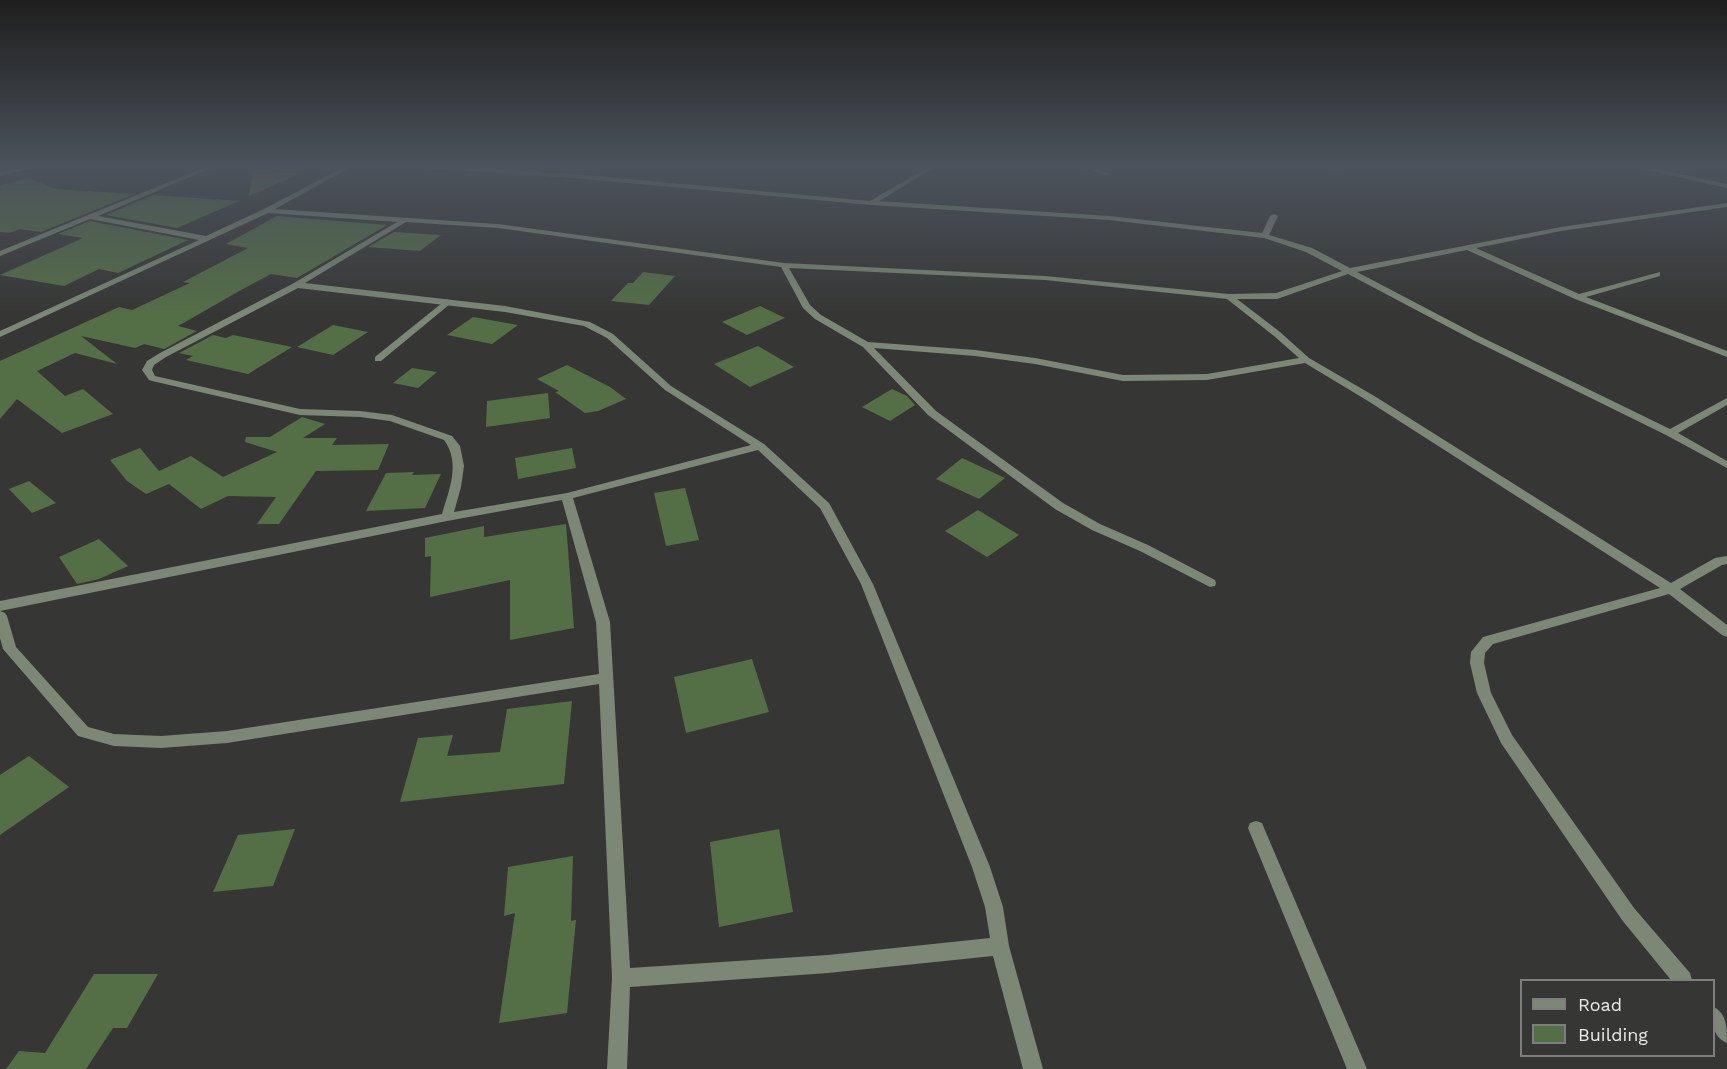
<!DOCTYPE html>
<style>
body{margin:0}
#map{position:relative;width:1727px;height:1069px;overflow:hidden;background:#363735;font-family:"Work Sans",sans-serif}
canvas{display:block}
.legend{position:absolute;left:1520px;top:979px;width:195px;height:78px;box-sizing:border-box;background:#363735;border:2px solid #7e7f7d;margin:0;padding:8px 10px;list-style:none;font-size:18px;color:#e9eae8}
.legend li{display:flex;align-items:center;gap:12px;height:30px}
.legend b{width:30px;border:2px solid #7e7f7d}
</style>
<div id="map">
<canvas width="1727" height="1069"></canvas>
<ul class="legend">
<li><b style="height:8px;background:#7c8875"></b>Road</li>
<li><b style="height:16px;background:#546e46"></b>Building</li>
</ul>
</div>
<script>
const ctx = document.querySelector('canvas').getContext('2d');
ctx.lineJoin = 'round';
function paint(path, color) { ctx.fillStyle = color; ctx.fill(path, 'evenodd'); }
const building = new Path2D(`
 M253,170L299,174L249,196Z
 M29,178L55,189L134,194L41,232L19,229L10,233L0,232V185Z
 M153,195L239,201L177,228L106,215Z
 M277,216L387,225L297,278L271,274L241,290L178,326L197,331L164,349L144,344L135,348L81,336L117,364L75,353L37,371L65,396L83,389L113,414L62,433L17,399L0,419V361L119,307L132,310L190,283L183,282L248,248L226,244Z
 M90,221L188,240L118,273L99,269L64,286L0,275L83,238L58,234Z
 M394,232L441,235L420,251L368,247Z
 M643,272L675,276L649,305L611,301L628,283H633Z
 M760,306L785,318L747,335L722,322Z
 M473,317L518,325L492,344L447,335Z
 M333,325L368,332L333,355L297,347Z
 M213,335L226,338L233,335L292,347L248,374L186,360L193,356L179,353Z
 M758,346L794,367L750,387L714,364Z
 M567,365L610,387L626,399L598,411L585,413L555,392L559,391L537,379Z
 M412,368L437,372L418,388L393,383Z
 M892,389L907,396L915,405L890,421L862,407Z
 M548,393L550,418L486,427L487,401Z
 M302,417L325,424L303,438H337L332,445L389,444L378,470L316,471L279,524H257L276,497L228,496L201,509L169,484L146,494L127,481L110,460L140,448L159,471L191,456L223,477L277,452L245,442L246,437H270Z
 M572,448L576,468L518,479L515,458Z
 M962,458L1005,478L979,499L936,479Z
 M414,472L412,475L441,474L425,508L366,511L386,473Z
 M29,481L56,503L32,513L9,489Z
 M685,488L699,540L666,546L654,493Z
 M978,510L1019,535L987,557L945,531Z
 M566,524L574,628L510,640V580L430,597L431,556L425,557V538L484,526V537Z
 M99,539L128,566L99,579L77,584L59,557Z
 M752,659L769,712L686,733L674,677Z
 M572,701L564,784L400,802L418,738L453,735L447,756L500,752L507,709Z
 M29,756L69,787L0,835V775Z
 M295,829L273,886L213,892L238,835Z
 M779,829L793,912L719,927L710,842Z
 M573,856L571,921L576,920L567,1013L499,1023L515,913L504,916L508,867Z
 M94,974H158L127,1028H113L86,1069H6L19,1051L45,1053Z`);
const lane = new Path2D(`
 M447,299L451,302L450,304L381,361H375V357Z`);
const street = new Path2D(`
 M30,166H41L0,176V172Z
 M208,166H216L98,216L206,236L264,209L346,166H353L275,209L498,224L784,263L1045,276L1229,294L1276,293L1342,271L1306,252L1264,238L1109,220L871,205L573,178L425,168L422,166H449L573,174L870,201L930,166H937L879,201L1109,216L1262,233L1270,216L1274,214L1278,216L1269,235L1312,248L1350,268L1561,227L1727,203V207L1561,231L1476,248L1579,294L1660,272V276L1586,297L1727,351V357L1575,299L1467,250L1357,272L1479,336L1670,429L1727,398V405L1678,433L1727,461V468L1666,435L1473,340L1348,274L1277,299H1237L1280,332L1309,358L1376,397L1671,583L1715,558L1727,556V564L1722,565L1680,589L1727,625V637L1722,635L1669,594L1493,644L1485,653L1484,663L1491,693L1512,735L1634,908L1690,973L1692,980H1671L1622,920L1501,743L1477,693L1470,663L1471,652L1483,637L1660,588L1368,401L1305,363L1207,380L1123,381L1035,364L975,356L874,348L936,411L1063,503L1100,524L1148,545L1215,580L1216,583L1215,586L1210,587L1140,551L1092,530L1055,509L928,415L863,347L815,319L803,308L781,267L498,228L406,222L305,283L505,306L590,322L613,334L671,386L764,444L829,503L873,584L990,867L1003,907L1009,946L1043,1069H1023L993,956L828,973L630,987L627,1069H607L612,978L599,684L227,743L161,748L114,746L78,736L3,649L0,638V611L5,613L7,616L16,647L88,727L114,734L161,736L227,731L599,674L596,622L562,500L447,521L0,611V601L442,514C449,490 461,463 444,440L390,421L360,417L300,415L152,381L149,380L142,370L147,361L160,353L294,283L397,222L268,213L0,337V331L199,240L90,219L0,256V251ZM789,268L1045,280L1227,299L1274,336L1299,358L1207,374L1123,375L1035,358L975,350L868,342L821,315L810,305ZM298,288L505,312L584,326L607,338L665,390L751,445L567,493L454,512L461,487L464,466L460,446L452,436L392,415L360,411L300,409L155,376L152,370L154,365L166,357ZM758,450L820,508L861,584L972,867L985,907L990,938L828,955L630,968L610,622L573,498Z
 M1079,166H1088L1110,174L1105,175Z
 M1322,166H1340L1341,167L1338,169Z
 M1649,167L1727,184V188L1647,170V168Z
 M1256,821L1262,823L1264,828L1367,1069H1347L1248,828L1250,823Z
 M1714,1007C1727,1014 1727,1028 1727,1043C1711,1036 1713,1022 1714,1007Z`);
paint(building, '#546e46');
paint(lane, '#7c8875');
paint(street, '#7c8875');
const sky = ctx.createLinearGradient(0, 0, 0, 315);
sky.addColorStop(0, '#1e1e1d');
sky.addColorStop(0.53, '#4c535c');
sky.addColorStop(1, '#4c535c00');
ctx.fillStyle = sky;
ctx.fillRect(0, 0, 1727, 315);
</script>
